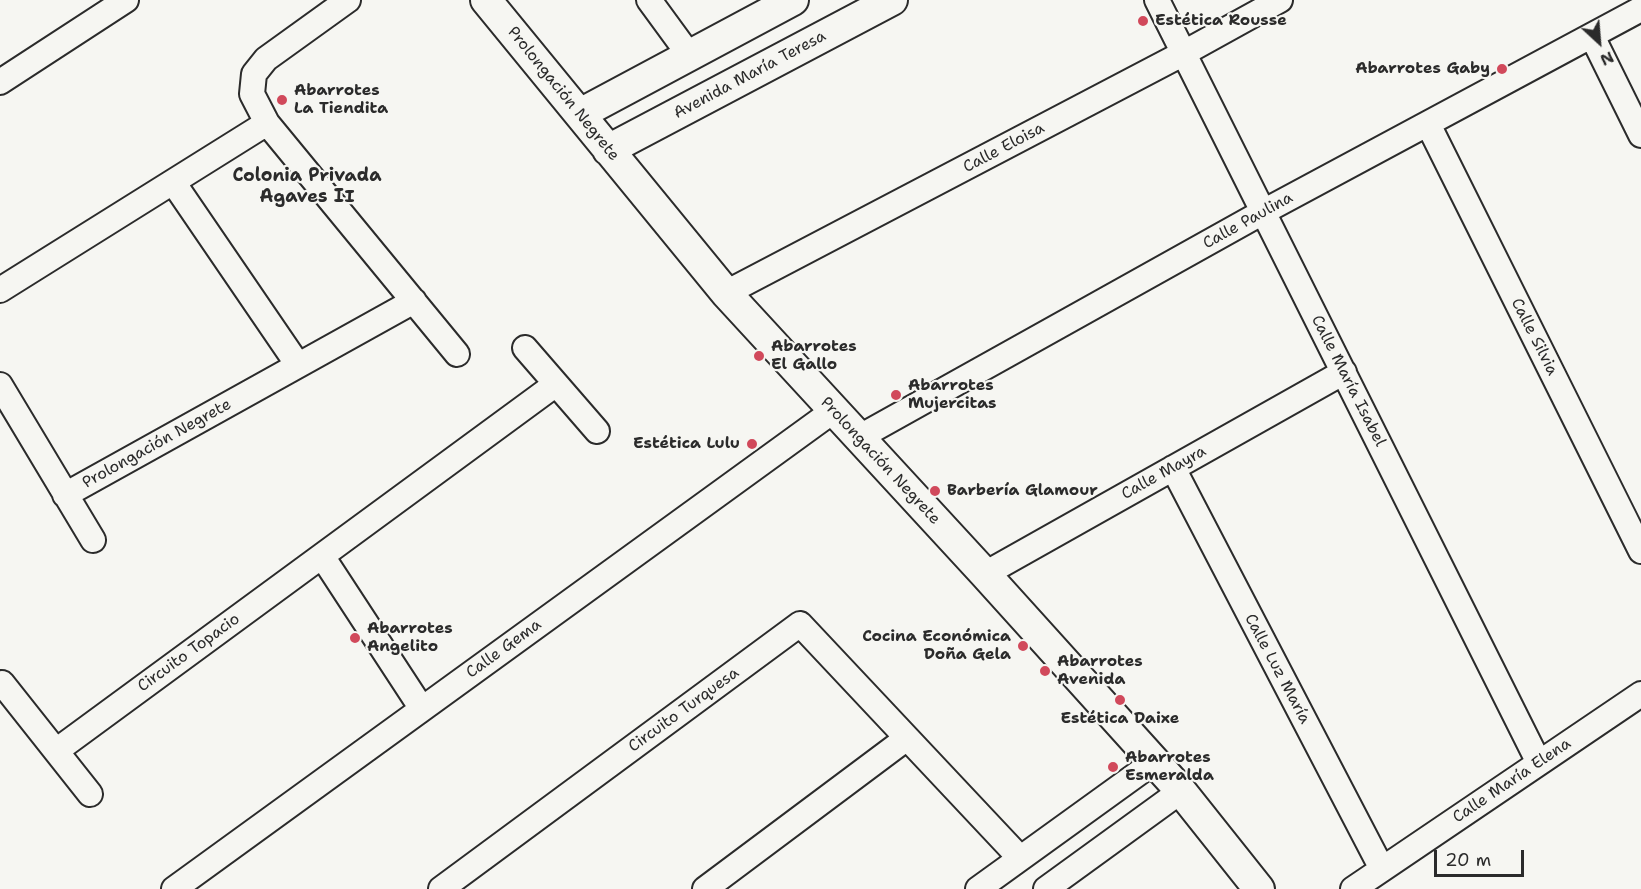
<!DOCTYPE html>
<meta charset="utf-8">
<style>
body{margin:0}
#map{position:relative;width:1641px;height:889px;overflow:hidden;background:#f6f6f2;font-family:"Shantell Sans",sans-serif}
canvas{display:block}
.north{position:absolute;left:1569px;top:12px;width:60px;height:60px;-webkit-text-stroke:4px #f6f6f2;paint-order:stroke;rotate:154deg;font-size:16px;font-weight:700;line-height:24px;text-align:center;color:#2b2b2b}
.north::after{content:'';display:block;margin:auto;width:21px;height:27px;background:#2b2b2b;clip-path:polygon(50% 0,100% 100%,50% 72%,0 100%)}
.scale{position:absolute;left:1434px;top:850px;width:90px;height:27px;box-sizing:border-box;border:3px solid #2b2b2b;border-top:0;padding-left:8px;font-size:18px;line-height:21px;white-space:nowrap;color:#2b2b2b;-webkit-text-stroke:4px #f6f6f2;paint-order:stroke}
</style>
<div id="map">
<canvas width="1641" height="889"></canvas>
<div class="north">N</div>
<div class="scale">20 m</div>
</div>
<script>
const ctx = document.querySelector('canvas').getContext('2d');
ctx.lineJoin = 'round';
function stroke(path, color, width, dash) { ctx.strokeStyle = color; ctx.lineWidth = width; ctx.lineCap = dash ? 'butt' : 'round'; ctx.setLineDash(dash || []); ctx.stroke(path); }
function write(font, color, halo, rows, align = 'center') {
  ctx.font = font + ' "Shantell Sans",sans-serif'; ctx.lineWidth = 4.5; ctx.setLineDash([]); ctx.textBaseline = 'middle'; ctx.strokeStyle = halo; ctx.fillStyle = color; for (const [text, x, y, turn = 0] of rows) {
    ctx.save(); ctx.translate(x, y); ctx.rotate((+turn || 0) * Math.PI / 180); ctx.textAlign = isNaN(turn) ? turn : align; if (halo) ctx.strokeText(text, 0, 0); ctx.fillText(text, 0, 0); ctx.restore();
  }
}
const minor = new Path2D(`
 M348,0L266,59L254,74L252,94L267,123L457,354
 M649,0L690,56
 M1157,0L1539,763
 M1592,36L1641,135
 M0,82L126,0
 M1428,124L1641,551
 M173,182L298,365
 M0,290L267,123
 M726,293L1184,53L1280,0
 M525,348L597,431
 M0,385L93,540
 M858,438L1263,212L1641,9
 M1173,468L1382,869
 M65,495L414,301
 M322,556L422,709
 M985,574L1344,372
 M0,684L2,683L90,794
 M56,751L556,384
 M174,889L833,411
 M441,889L800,624L1020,858
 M705,889L907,738
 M978,889L1154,762
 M1046,889L1181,791
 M1353,889L1641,694`);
const tertiary = new Path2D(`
 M486,0L726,293L985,574L1181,791L1259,889
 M580,114L793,0
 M608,150L892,0`);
const markers = [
 [1143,21,6,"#d1495b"],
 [1502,69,6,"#d1495b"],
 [282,100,6,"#d1495b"],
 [759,356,6,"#d1495b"],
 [896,395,6,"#d1495b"],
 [752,444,6,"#d1495b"],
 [935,491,6,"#d1495b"],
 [355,638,6,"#d1495b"],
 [1023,646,6,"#d1495b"],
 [1045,671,6,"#d1495b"],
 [1120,700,6,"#d1495b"],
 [1113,767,6,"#d1495b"]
];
const poiNames = [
 ["Estética Rousse",1155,21],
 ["Abarrotes Gaby",1490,69,"right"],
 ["Abarrotes",294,91],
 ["La Tiendita",294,109],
 ["Abarrotes",771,347],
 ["El Gallo",771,365],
 ["Abarrotes",908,386],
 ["Mujercitas",908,404],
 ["Estética Lulu",740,444,"right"],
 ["Barbería Glamour",947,491],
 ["Abarrotes",367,629],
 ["Angelito",367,647],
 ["Cocina Económica",1011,637,"right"],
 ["Doña Gela",1011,655,"right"],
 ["Abarrotes",1057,662],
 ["Avenida",1057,680],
 ["Estética Daixe",1120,719,"center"],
 ["Abarrotes",1125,758],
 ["Esmeralda",1125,776]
];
const streetNames = [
 ["Avenida María Teresa",750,75,-28],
 ["Prolongación Negrete",563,94,51],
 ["Calle Eloisa",1004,148,-28],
 ["Calle Paulina",1248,221,-29],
 ["Calle Silvia",1534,337,63],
 ["Calle María Isabel",1348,381,63],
 ["Prolongación Negrete",157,444,-29],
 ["Prolongación Negrete",880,461,47],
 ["Calle Mayra",1164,473,-29],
 ["Calle Gema",504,649,-36],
 ["Circuito Topacio",189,653,-36],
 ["Calle Luz María",1277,669,62],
 ["Circuito Turquesa",684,710,-36],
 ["Calle María Elena",1512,781,-34]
];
const neighbourhoodNames = [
 ["Colonia Privada",307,176],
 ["Agaves II",307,197]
];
stroke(minor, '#2b2b2b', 28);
stroke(tertiary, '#2b2b2b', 34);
stroke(minor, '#f6f6f2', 24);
stroke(tertiary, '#f6f6f2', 30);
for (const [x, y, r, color] of markers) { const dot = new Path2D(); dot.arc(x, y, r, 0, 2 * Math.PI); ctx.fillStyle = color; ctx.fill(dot); stroke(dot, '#f6f6f2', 2); }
write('bold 16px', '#2b2b2b', '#f6f6f2', poiNames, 'left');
write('16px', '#2b2b2b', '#f6f6f2', streetNames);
write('bold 18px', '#2b2b2b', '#f6f6f2', neighbourhoodNames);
</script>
